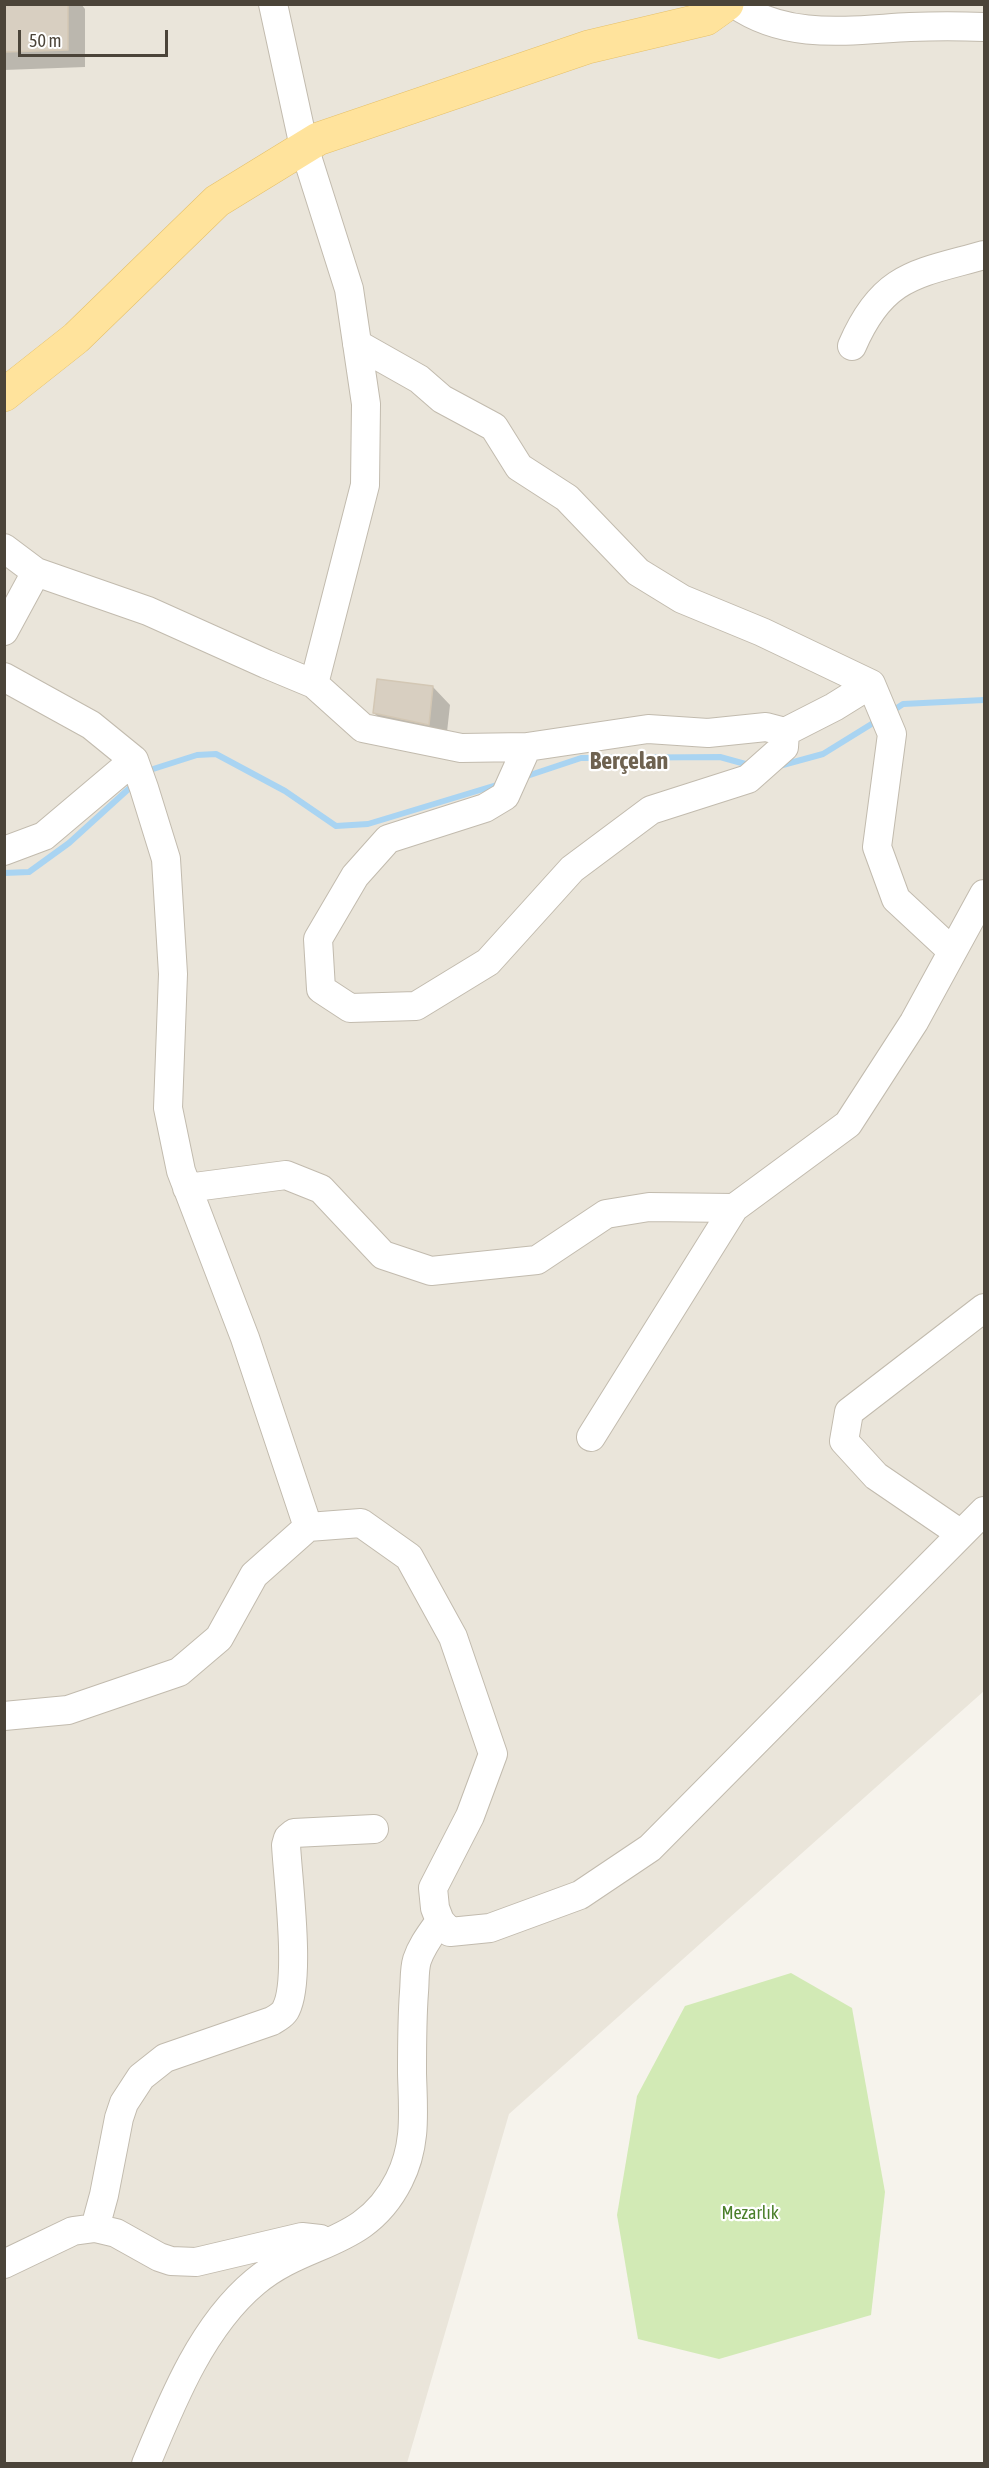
<!DOCTYPE html>
<meta charset="utf-8">
<style>
body{margin:0}
#map{position:relative;width:989px;height:2468px;overflow:hidden;background:#f6f3ec;font-family:"Asap Condensed",sans-serif}
canvas{display:block}
.frame{position:absolute;inset:0;border:6px solid #4b4439;pointer-events:none}
.scale{position:absolute;left:18px;top:30px;width:150px;height:27px;box-sizing:border-box;border:3px solid #4b4439;border-top:0;padding-left:8px;font-size:18px;line-height:21px;white-space:nowrap;color:#4b4439;-webkit-text-stroke:4px #fff;paint-order:stroke}
</style>
<div id="map">
<canvas width="989" height="2468"></canvas>
<div class="frame"></div>
<div class="scale">50 m</div>
</div>
<script>
const ctx = document.querySelector('canvas').getContext('2d');
ctx.lineJoin = 'round';
function paint(path, color) { ctx.fillStyle = color; ctx.fill(path, 'evenodd'); }
function stroke(path, color, width, dash) { ctx.strokeStyle = color; ctx.lineWidth = width; ctx.lineCap = dash ? 'butt' : 'round'; ctx.setLineDash(dash || []); ctx.stroke(path); }
function write(font, color, halo, rows, align = 'center') {
  ctx.font = font + ' "Asap Condensed",sans-serif'; ctx.lineWidth = 4.5; ctx.setLineDash([]); ctx.textBaseline = 'middle'; ctx.strokeStyle = halo; ctx.fillStyle = color; for (const [text, x, y, turn = 0] of rows) {
    ctx.save(); ctx.translate(x, y); ctx.rotate((+turn || 0) * Math.PI / 180); ctx.textAlign = isNaN(turn) ? turn : align; if (halo) ctx.strokeText(text, 0, 0); ctx.fillText(text, 0, 0); ctx.restore();
  }
}
const residential = new Path2D(`
 M5,5H984V1691L509,2114L407,2463L5,2464Z`);
const green = new Path2D(`
 M791,1973L852,2008L885,2192L871,2315L719,2359L638,2339L617,2215L637,2096L685,2006Z`);
const shadow = new Path2D(`
 M4,4H81L85,9V67L4,70Z
 M433,687L450,705L446,741L392,730L374,713Z`);
const stream = new Path2D(`
 M891,712L903,704L984,700
 M779,766L823,754L878,720
 M146,773L150,770L197,755L216,754L285,791L336,826L368,824L500,784
 M524,777L581,758L720,757L749,765
 M4,873L29,872L69,843L134,784`);
const building = new Path2D(`
 M4,4H68V50L4,52Z
 M377,679L433,686L429,725L373,713Z`);
const minor = new Path2D(`
 M273,4L304,147L349,289L366,404L365,485L314,684
 M735,4C788,41 850,30 910,27C935,26 960,26 984,27
 M357,344L419,379L442,399L494,427L519,467L567,498L638,572L682,599L762,632L871,684L892,734L877,847L896,899L952,951
 M852,346C883,274 917,274 984,255
 M4,548L36,572L148,611L266,664L314,684L363,728L461,748L527,747L648,729L708,733L766,727L785,732L784,747L748,779L651,810L572,869L488,962L416,1006L350,1008L321,989L318,939L355,876L388,839L485,808L505,796L527,747
 M4,631L36,572
 M4,677L91,725L134,760L144,788L166,859L173,974L168,1108L181,1171L245,1338L308,1527
 M785,732L834,707L871,684
 M4,851L44,836L134,760
 M187,1188L286,1175L321,1189L383,1255L431,1271L537,1260L606,1214L649,1207L734,1208
 M591,1437L734,1208L848,1124L914,1022L984,894
 M961,1534L876,1476L844,1441L849,1412L984,1308
 M4,1716L68,1710L179,1672L219,1638L254,1575L308,1527L361,1523L409,1557L453,1637L493,1754L470,1816L433,1888L435,1908L440,1921L450,1932L490,1928L580,1895L650,1848L984,1511
 M95,2228L104,2195L119,2118L124,2103L141,2077L165,2058L272,2021C277,2018 284,2014 286,2009C301,1980 288,1881 286,1845L288,1838L294,1833L374,1829
 M4,2264L73,2231L95,2228L116,2233L159,2257L171,2261L196,2262L302,2237L320,2239
 M146,2464C172,2401 202,2326 255,2282C306,2239 365,2248 399,2180C417,2145 413,2111 412,2073C412,2046 412,2018 414,1992C415,1981 414,1970 417,1960C422,1945 431,1934 440,1921`);
const major = new Path2D(`
 M4,395L76,338L217,201L318,139L588,47L706,19L727,4`);
const parkNames = [
 ["Mezarlık",750,2213]
];
const districtNames = [
 ["Berçelan",629,761]
];
paint(residential, '#eae5da');
paint(green, '#d2eab5');
paint(shadow, '#0003');
stroke(stream, '#a9d4f2', 6);
paint(building, '#d8cfc1');
stroke(building, '#d3c7b4', 1.5);
stroke(minor, '#c2bbae', 30);
stroke(major, '#e6c16a', 34);
stroke(minor, '#fff', 28);
stroke(major, '#ffe39c', 33);
write('18px', '#4a7f2a', '#fff', parkNames);
write('bold 24px', '#6e6250', '#fff', districtNames);
</script>
